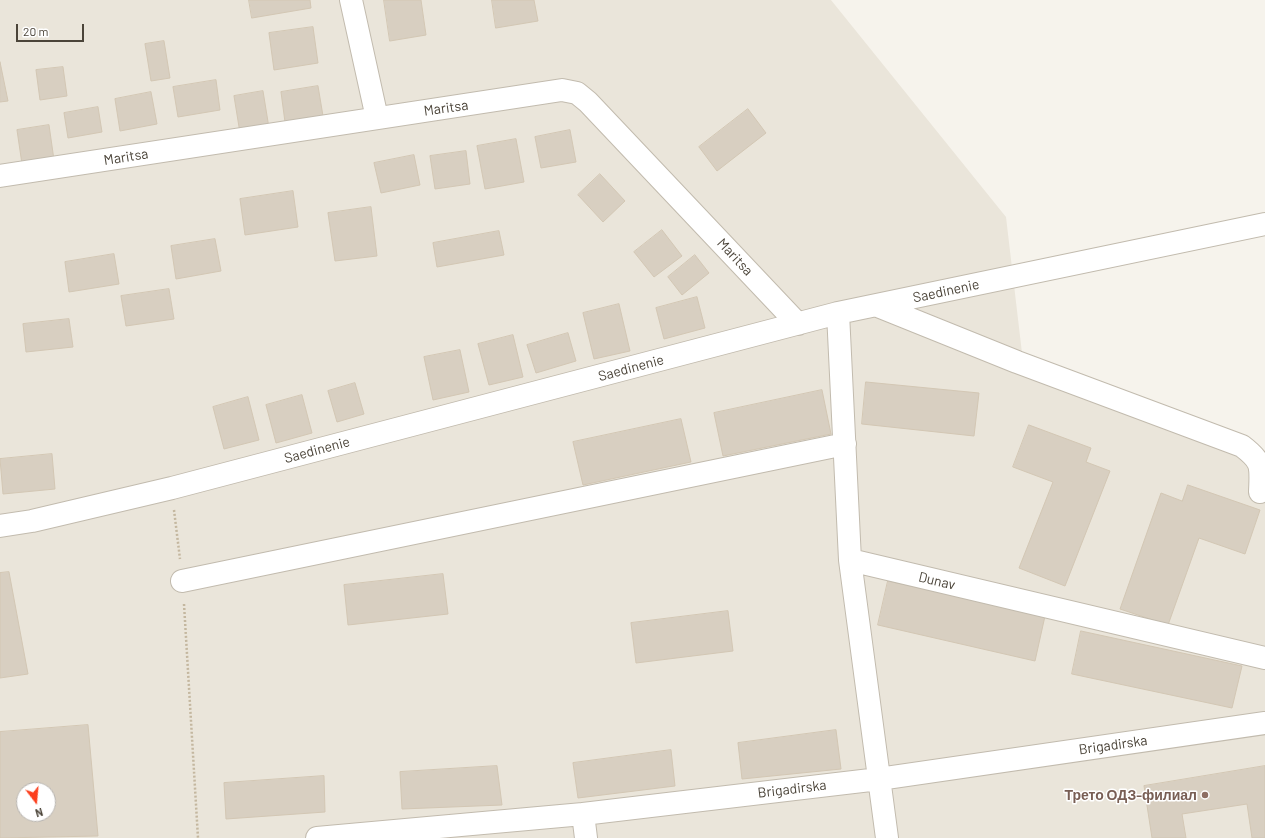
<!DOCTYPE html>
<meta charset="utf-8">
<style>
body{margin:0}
#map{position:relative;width:1265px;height:838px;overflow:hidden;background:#f6f3ec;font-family:Barlow,sans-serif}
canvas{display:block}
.north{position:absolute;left:16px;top:782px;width:40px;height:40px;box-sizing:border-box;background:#fff;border:1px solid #b7b4b0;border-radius:50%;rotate:164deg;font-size:11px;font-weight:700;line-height:16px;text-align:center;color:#4b4439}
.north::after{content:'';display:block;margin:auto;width:14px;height:18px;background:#fc3f1d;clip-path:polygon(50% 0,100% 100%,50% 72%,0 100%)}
.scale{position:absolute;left:16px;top:24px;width:68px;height:18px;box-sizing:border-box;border:2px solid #4b4439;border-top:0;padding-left:5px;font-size:12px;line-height:14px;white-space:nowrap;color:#4b4439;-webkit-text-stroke:3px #fff;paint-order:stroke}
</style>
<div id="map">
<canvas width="1265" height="838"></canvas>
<div class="north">N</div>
<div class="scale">20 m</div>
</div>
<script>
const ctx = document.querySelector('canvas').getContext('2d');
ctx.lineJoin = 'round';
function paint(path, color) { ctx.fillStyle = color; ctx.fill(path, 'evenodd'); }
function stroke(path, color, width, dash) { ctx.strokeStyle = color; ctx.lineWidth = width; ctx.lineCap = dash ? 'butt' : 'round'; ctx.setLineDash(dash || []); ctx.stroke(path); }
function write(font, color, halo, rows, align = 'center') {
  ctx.font = font + ' Barlow,sans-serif'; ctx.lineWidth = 3; ctx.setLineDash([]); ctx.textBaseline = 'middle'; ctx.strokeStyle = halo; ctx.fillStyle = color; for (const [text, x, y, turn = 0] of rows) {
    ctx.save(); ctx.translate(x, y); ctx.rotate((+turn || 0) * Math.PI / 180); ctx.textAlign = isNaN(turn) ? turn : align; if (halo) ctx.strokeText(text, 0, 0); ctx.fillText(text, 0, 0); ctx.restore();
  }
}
const residential = new Path2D(`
 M0,0H831L1006,217L1024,370L1265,463V838H0ZM24,790H48V814H24Z`);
const building = new Path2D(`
 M249,0H310L311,8L252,18Z
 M384,0H421L426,35L390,41Z
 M492,0H534L538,21L496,28Z
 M313,27L318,63L274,70L269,33Z
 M164,41L170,78L151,81L145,44Z
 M0,62L8,101L0,102Z
 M63,67L67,96L40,100L36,70Z
 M216,80L220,110L178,117L173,87Z
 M318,86L323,116L285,122L281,92Z
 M263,91L269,128L240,133L234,96Z
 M151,92L157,124L120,131L115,99Z
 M98,107L102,132L68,138L64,113Z
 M748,109L766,133L717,171L699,147Z
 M49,125L54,160L22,164L17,130Z
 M570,130L576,162L541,168L535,137Z
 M516,139L524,182L485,189L477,146Z
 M466,151L470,184L435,189L430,156Z
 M414,155L420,185L381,193L374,163Z
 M600,174L625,201L603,222L578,195Z
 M293,191L298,227L245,235L240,199Z
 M371,207L377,256L335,261L328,213Z
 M662,230L682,256L654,277L634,252Z
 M499,231L504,255L437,267L433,243Z
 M215,239L221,271L176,279L171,246Z
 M114,254L119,284L69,292L65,262Z
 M695,255L709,273L682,295L668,277Z
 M169,289L174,319L126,326L121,296Z
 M697,297L705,328L664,339L656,308Z
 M619,304L630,351L594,359L583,313Z
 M69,319L73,347L26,352L23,324Z
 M568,333L576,361L536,373L527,345Z
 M513,335L523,377L489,385L478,344Z
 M460,350L469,392L433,400L424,357Z
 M866,382L979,393L974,436L862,424Z
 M355,383L364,414L337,422L328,391Z
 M822,390L831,434L723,456L714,413Z
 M302,395L312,433L276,443L266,405Z
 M248,397L259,440L224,449L213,407Z
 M681,419L691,462L583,485L573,442Z
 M1029,425L1091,448L1086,462L1110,471L1065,586L1019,568L1053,482L1013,467Z
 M52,454L55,489L3,494L0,459Z
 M1188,485L1260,510L1245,554L1199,538L1168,625L1120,609L1161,493L1182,501Z
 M9,572L28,674L0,678V573Z
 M443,574L448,614L348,625L344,585Z
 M888,581L1045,616L1035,661L878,625Z
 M728,611L733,651L636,663L631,623Z
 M1081,631L1242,666L1232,708L1072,674Z
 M88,725L98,836L0,838V732ZM24,790H48V814H24Z
 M836,730L841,769L742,779L738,743Z
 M671,750L675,786L578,798L573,763Z
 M497,766L502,805L402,809L400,772Z
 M1265,766V838H1252L1247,804L1182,814L1186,838H1152L1144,786Z
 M324,776L325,812L226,819L224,783Z`);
const path = new Path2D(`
 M174,510L180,559
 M184,604L198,838`);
const minor = new Path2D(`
 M351,0L377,118
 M0,176L562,90L577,93L588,102L798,324
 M878,306L1017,362L1242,446C1263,462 1261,466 1260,492
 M838,313L850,560L1265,658
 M0,526L32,521L172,488L838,313L1265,224
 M850,560L887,838
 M182,581L845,444
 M583,814L586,838
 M317,838L583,814L879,779L1265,723`);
const markers = [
 [1205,795,4,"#8d6e63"]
];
const streetNames = [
 ["Maritsa",446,108,-8],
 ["Maritsa",126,157,-9],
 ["Maritsa",735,257,47],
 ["Saedinenie",946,291,-12],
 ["Saedinenie",631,368,-15],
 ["Saedinenie",317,450,-15],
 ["Dunav",937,581,13],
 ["Brigadirska",1113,745,-8],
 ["Brigadirska",792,789,-7]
];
const educationNames = [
 ["Трето ОДЗ-филиал",1197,795]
];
paint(residential, '#eae5da');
paint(building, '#d8cfc1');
stroke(building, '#d3c7b4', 1);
stroke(minor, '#c2bbae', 24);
stroke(path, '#c4b79f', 2.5, [2, 2]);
stroke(minor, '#fff', 22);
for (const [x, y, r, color] of markers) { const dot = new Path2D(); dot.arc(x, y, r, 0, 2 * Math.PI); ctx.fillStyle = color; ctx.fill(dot); stroke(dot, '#fff', 1.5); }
write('14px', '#4b4439', '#fff', streetNames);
write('bold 14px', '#785e54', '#fff', educationNames, 'right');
</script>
